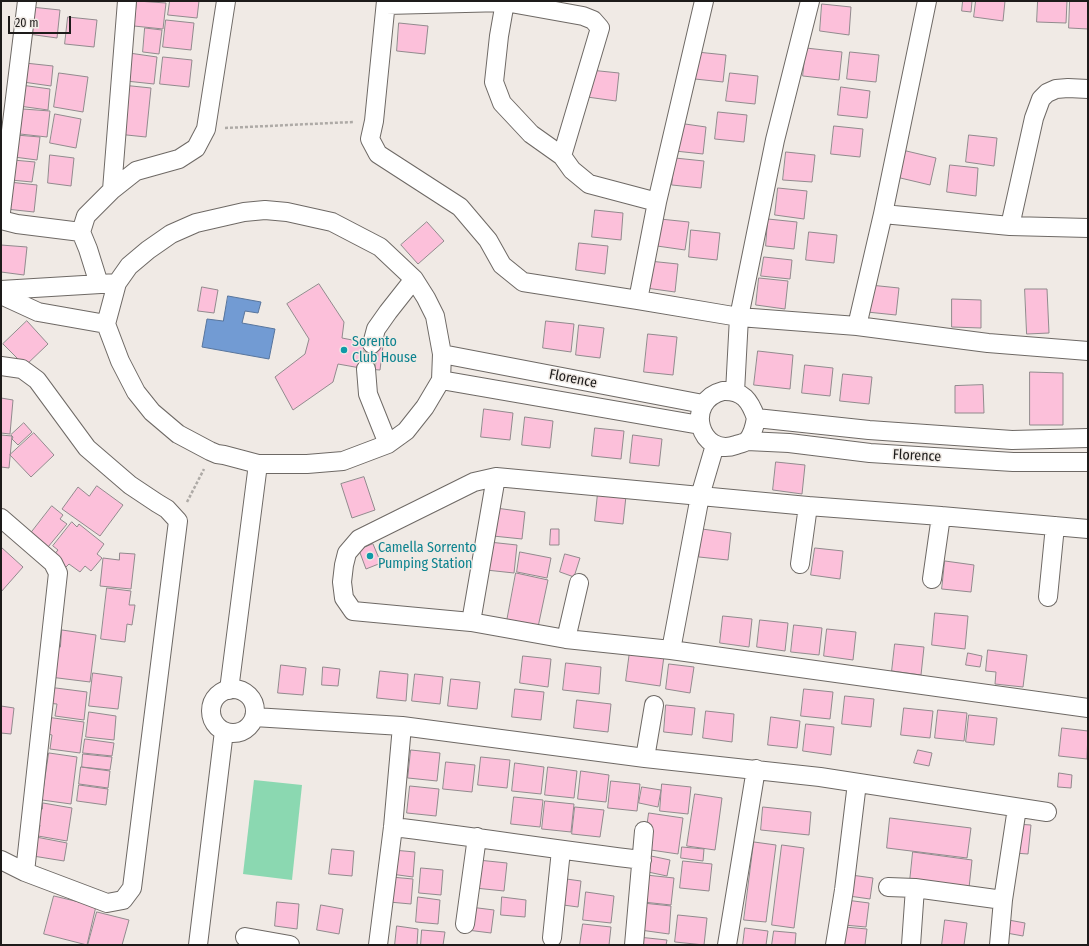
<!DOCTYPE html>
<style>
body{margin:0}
#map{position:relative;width:1089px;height:946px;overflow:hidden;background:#f0eae5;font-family:"Fira Sans Condensed",sans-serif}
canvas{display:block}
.frame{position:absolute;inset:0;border:2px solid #1d1b1a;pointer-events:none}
.scale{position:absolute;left:8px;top:16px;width:63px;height:18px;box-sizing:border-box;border:2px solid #1d1b1a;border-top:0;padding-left:5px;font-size:12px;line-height:14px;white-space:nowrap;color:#1d1b1a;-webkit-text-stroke:3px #f0eae5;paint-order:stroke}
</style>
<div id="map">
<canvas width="1089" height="946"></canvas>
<div class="frame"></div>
<div class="scale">20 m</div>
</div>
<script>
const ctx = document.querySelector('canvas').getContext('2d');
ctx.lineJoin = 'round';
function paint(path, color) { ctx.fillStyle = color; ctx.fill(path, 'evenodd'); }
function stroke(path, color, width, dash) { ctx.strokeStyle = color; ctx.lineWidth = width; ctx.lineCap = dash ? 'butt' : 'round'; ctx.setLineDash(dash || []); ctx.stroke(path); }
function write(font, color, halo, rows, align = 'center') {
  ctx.font = font + ' "Fira Sans Condensed",sans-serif'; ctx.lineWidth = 3; ctx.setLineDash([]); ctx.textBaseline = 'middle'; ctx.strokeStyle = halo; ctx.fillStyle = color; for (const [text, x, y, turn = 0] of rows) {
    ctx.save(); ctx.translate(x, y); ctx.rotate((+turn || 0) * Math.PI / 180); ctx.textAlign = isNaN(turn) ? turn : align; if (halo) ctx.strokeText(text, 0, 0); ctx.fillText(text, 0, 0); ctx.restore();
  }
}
const green = new Path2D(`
 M254,780L302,785L292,880L243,874Z`);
const water = new Path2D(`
 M228,296L261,302L258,313L245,311L242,323L275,329L269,359L202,347L207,319L223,321Z`);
const building = new Path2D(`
 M137,1L166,3L163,29L134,26Z
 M170,1H199L197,18L168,15Z
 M963,1H972L971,12L962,11Z
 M976,1H1005L1003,21L974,17Z
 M1038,1H1067L1066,23L1037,22Z
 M1070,1H1088V29L1069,28Z
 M822,4L851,7L849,35L820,31Z
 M31,7L60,10L57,38L28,34Z
 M68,17L97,20L94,47L65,44Z
 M166,20L194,23L191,50L163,47Z
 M399,23L428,26L425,54L397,51Z
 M145,28L162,30L159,54L143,52Z
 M806,48L842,52L839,80L803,76Z
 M697,52L726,55L723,82L695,79Z
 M850,52L879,55L876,82L847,79Z
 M129,53L157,57L154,84L126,81Z
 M163,57L192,60L189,87L160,84Z
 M25,63L53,66L51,86L23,82Z
 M590,70L619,73L616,101L587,97Z
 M59,73L88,77L83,112L54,107Z
 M730,73L758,76L755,104L726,101Z
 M21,85L50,89L48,110L19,106Z
 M122,85L151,88L146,137L117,134Z
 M841,87L870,91L867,118L838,115Z
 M23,109L50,111L47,137L20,134Z
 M718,112L747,115L744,142L715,139Z
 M55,114L81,119L76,148L50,143Z
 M678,123L706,127L703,154L675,151Z
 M834,126L863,129L860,157L831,154Z
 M16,135L40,137L37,160L14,157Z
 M969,135L997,138L994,166L966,162Z
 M898,149L936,158L930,185L892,176Z
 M786,152L815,155L812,182L783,180Z
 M50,155L74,158L71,186L48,183Z
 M675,158L704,161L701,188L672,185Z
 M13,160L35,162L32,182L11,180Z
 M950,165L978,168L976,196L947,192Z
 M9,182L37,185L34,212L6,209Z
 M778,188L807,191L804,219L775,215Z
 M595,210L623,213L621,240L592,237Z
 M660,219L689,222L685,250L657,246Z
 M768,219L797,222L794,249L766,246Z
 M427,222L444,241L418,264L401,245Z
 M691,230L720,233L717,260L689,257Z
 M809,232L837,235L834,263L806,260Z
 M579,243L608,246L605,274L576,270Z
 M1,245L27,247L24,275L1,272Z
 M764,257L792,260L790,279L761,276Z
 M649,261L678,264L675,292L646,288Z
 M759,278L788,281L785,309L756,305Z
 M319,284L344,322L342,338L383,346L380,370L366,369L338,364L333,382L293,410L275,377L305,354L309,339L287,304Z
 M870,285L899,288L896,315L867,312Z
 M202,287L218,290L214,313L198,311Z
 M1025,289H1047L1049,333L1027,334Z
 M952,299L981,300V328L952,327Z
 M27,321L48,344L25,366L3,344Z
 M546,321L574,324L571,352L543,348Z
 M579,325L604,328L600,358L576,355Z
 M648,334L677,337L673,375L644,372Z
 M758,351L793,355L790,389L754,385Z
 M805,365L833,368L830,396L802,393Z
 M1030,372L1063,373V425H1030Z
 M843,374L872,377L869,404L840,401Z
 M983,385L984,413H955V386Z
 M1,398L13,400L10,434L1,433Z
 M484,409L513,413L510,440L481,437Z
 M525,417L553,421L550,448L522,445Z
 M24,423L32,432L18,445L12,439L13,437L11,435Z
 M595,428L624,431L621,459L592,456Z
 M34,433L54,455L31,477L10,455Z
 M1,435L12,436L9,468L1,467Z
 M633,435L662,439L659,466L630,463Z
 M776,462L805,465L802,494L773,490Z
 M364,477L375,510L352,518L341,484Z
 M97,486L123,505L100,536L62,509L78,487L89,496Z
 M598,493L626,496L623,524L595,521Z
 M52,506L63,515L60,519L67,524L48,547L31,533Z
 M496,508L525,512L522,539L493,536Z
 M72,522L77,527L79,524L104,544L97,554L102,558L91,571L85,566L80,572L69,564L65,568L52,557L58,550L53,546Z
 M551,529H559V545H550Z
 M702,529L731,533L728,560L699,557Z
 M489,542L517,545L514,573L486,570Z
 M373,544L381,563L366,569L359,550Z
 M1,547L23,567L1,592Z
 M815,548L843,551L840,579L811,575Z
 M520,552L551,558L547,578L517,572Z
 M120,553L135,554L131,589L100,586L103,558L119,560Z
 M565,554L580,558L574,577L560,572Z
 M945,561L974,565L971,592L942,589Z
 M516,573L548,580L538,627L507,621Z
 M107,588L131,591L129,605H135L132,625L127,624L125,642L101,639Z
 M935,613L968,616L965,649L932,645Z
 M723,616L752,619L749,647L720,643Z
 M760,620L788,623L785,651L757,647Z
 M794,625L822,628L819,655L791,652Z
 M827,629L856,632L853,660L824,656Z
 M62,630L96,635L90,682L50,677L54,646L60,647Z
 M895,644L924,647L921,675L892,671Z
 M988,650L1027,655L1023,687L995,684L996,672L986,671Z
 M630,651L664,656L660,686L626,681Z
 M968,653L982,656L980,667L966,665Z
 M523,656L551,659L548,687L520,683Z
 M566,663L601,667L599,694L563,690Z
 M669,664L694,667L690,693L666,689Z
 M281,665L306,668L303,695L278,693Z
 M323,667L340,669L338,686L322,685Z
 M380,671L408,674L406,701L377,698Z
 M93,673L122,677L118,709L89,706Z
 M415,674L443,677L440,704L412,701Z
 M451,679L480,682L477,709L448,706Z
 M48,687L87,692L84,720L55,716L57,704L46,703Z
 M515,689L544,692L541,720L512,717Z
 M804,689L833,692L830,719L801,716Z
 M845,696L874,699L871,727L842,724Z
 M577,700L611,704L608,732L574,728Z
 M666,705L695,708L692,735L664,732Z
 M1,706L14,708L11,734L1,733Z
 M904,708L933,711L930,738L901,735Z
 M938,710L967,713L964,741L935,738Z
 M706,711L734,714L732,742L703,738Z
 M89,712L116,716L114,740L86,737Z
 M969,715L997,718L994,745L966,742Z
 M46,717L84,722L80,753L50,749L52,735L44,733Z
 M771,717L800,721L797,748L768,745Z
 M806,724L834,727L831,755L803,751Z
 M1062,728L1088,731L1087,759L1059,756Z
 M85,739L114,743L112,756L83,753Z
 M411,750L440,753L437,781L408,778Z
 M918,750L932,753L929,766L914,763Z
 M49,753L77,757L71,804L42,800Z
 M83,754L112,757L110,770L82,767Z
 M481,757L510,760L507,788L478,785Z
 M446,762L475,765L472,792L443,789Z
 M515,763L544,767L541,794L512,791Z
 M81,767L110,771L108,788L79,784Z
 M548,767L577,771L574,798L545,795Z
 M581,771L609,775L606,802L578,799Z
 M1059,773L1072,775L1071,788L1058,787Z
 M611,781L640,784L637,811L608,808Z
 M662,784L691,787L688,814L660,811Z
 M79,785L108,789L106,805L77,801Z
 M410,786L439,789L436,816L407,813Z
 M642,787L661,790L658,807L639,803Z
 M695,794L722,798L715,850L687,846Z
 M514,797L543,800L540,827L511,824Z
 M545,801L574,804L571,832L542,829Z
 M43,803L72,808L67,841L38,836L40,825L30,823L32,808L42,809Z
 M575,807L604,810L600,837L572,834Z
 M763,807L811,812L809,835L761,830Z
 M649,813L683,818L678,854L644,849Z
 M890,818L971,828L967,858L887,848Z
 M1016,824L1031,825L1028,854L1014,853Z
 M36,837L67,843L64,861L33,856Z
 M754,842L776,845L766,922L744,920Z
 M782,845L804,848L794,928L772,925Z
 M682,847L704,849L703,861L681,858Z
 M332,849L354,851L352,876L329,874Z
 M393,850L415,852L413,877L391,874Z
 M913,852L972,860L969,888L910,881Z
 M651,856L670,860L667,876L648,872Z
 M478,860L507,863L504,891L475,888Z
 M683,861L712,864L709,891L680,888Z
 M421,868L443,870L441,895L419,893Z
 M646,875L674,878L671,905L643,902Z
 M851,875L873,878L870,899L849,896Z
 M391,877L413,879L411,904L389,902Z
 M559,878L581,881L578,907L556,904Z
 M586,892L614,896L611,923L583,920Z
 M54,896L96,906L87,945L44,934Z
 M418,897L440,900L438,924L416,922Z
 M502,897L526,900L525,917L501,915Z
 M846,900L869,903L866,927L844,925Z
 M277,902L299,904L297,929L275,926Z
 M643,903L671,906L669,934L640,930Z
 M321,905L343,909L339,934L317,930Z
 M470,907L494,910L491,933L467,930Z
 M97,912L129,920L122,945H88Z
 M678,915L707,918L704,945L675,942Z
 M1003,919L1025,923L1023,936L1001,932Z
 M945,920L967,923L964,945H942Z
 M583,924L611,927L609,945H580Z
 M397,926L418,929L417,945H395Z
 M845,927L867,929L865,945H842Z
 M745,928L768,931L766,945H743Z
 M422,930L445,932L443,945H421Z
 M774,931L796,933L795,945H772Z
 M638,937L667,940L666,945H637Z`);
const streetTunnel = new Path2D(`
 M366,369L372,344`);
const path = new Path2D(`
 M225,128L353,122
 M187,502L204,469`);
const street = new Path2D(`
 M386,1L374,121L370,139L378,154L460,207L488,240L502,265L523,282L638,300L739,317L857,326L988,343L1088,351
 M505,2L499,36L494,82L502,103L531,134L562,156L572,170L589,184L657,202
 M386,5L505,2L583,16L593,20L600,28L562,156
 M112,190L127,1
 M265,210L287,212L332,222L380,247L414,279L426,298L435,316L442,354L441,380L425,407L406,431L388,444L343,461L307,464H258L224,455L217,454L210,451L178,434L152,412L136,392L120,361L106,324L117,283L129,266L148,250L171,234L196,223L244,212Z
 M1,212L27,1
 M883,214L1010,226L1088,228
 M1,220L17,224L81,232L86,216L112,190L136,171L179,159L196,148L206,129L226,1
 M1010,226L1034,118L1041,99L1047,93L1056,89L1068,88L1088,89
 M81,232L88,249L99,284
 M1,290L117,283
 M1,295L38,312L106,324
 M638,300L657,202L704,1
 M857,326L883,214L927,1
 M372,344L376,329L388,312L414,279
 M442,354L703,404
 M1,366L22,369L37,380L87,448L130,485L157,503L167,509L178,521L132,888L123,900L107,903L25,872L1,860
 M366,369L368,394L388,444
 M441,380L700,425
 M723,391C743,390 750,401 756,418C755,424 752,436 747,441C744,443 739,444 736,445C700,458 683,401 723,391Z
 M735,392L739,317L775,140L810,1
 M756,418L869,430L1012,440L1088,438
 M747,441L789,443L870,453L1013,462H1088
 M1,518L53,563L58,573L25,872
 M1088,529L941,516L808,506L496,477L474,482L359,539L347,553L344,565L342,582L344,598L353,611L471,622L566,639L671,650L1088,708
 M800,564L808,506
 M932,579L941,516
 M1048,597L1055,526
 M471,622L496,477
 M566,639L579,583
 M671,650L700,496L715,445
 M211 711a22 22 0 1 1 44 0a22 22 0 1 1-44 0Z
 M229,690L258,464
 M254,717L402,726L645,758L820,777L1047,812
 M645,758L654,705
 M393,827C476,837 558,850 642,860
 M888,887L915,888L1003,900
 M465,924L477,837
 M245,937L290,945
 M552,938L561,850
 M198,945L224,731
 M378,945L393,827L402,726
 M634,945L644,831
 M727,945L756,769
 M835,945L844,890L857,783
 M911,945L915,888
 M999,945L1003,900L1017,808`);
const markers = [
 [344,350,4,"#0f9aa8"],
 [370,556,4,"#0f9aa8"]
];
const cultureNames = [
 ["Sorento",352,342],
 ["Club House",352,358],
 ["Camella Sorrento",378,548],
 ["Pumping Station",378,564]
];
const streetNames = [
 ["Florence",573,379,11],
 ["Florence",917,456,3]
];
paint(green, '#8bd8b1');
paint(water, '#729bd3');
stroke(water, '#58759c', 1);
paint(building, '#fcc0da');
stroke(building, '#918a8d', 1);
stroke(streetTunnel, '#c6c1bc', 18, [18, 9]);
stroke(street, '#6e6965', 20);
stroke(path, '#aeaaa6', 2.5, [3, 2]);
stroke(street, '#fff', 18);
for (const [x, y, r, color] of markers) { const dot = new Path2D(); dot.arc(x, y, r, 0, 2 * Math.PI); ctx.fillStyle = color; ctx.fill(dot); stroke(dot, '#f0eae5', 1.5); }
write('14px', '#0d838f', '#f0eae5', cultureNames, 'left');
write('14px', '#1d1b1a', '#f0eae5', streetNames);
</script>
